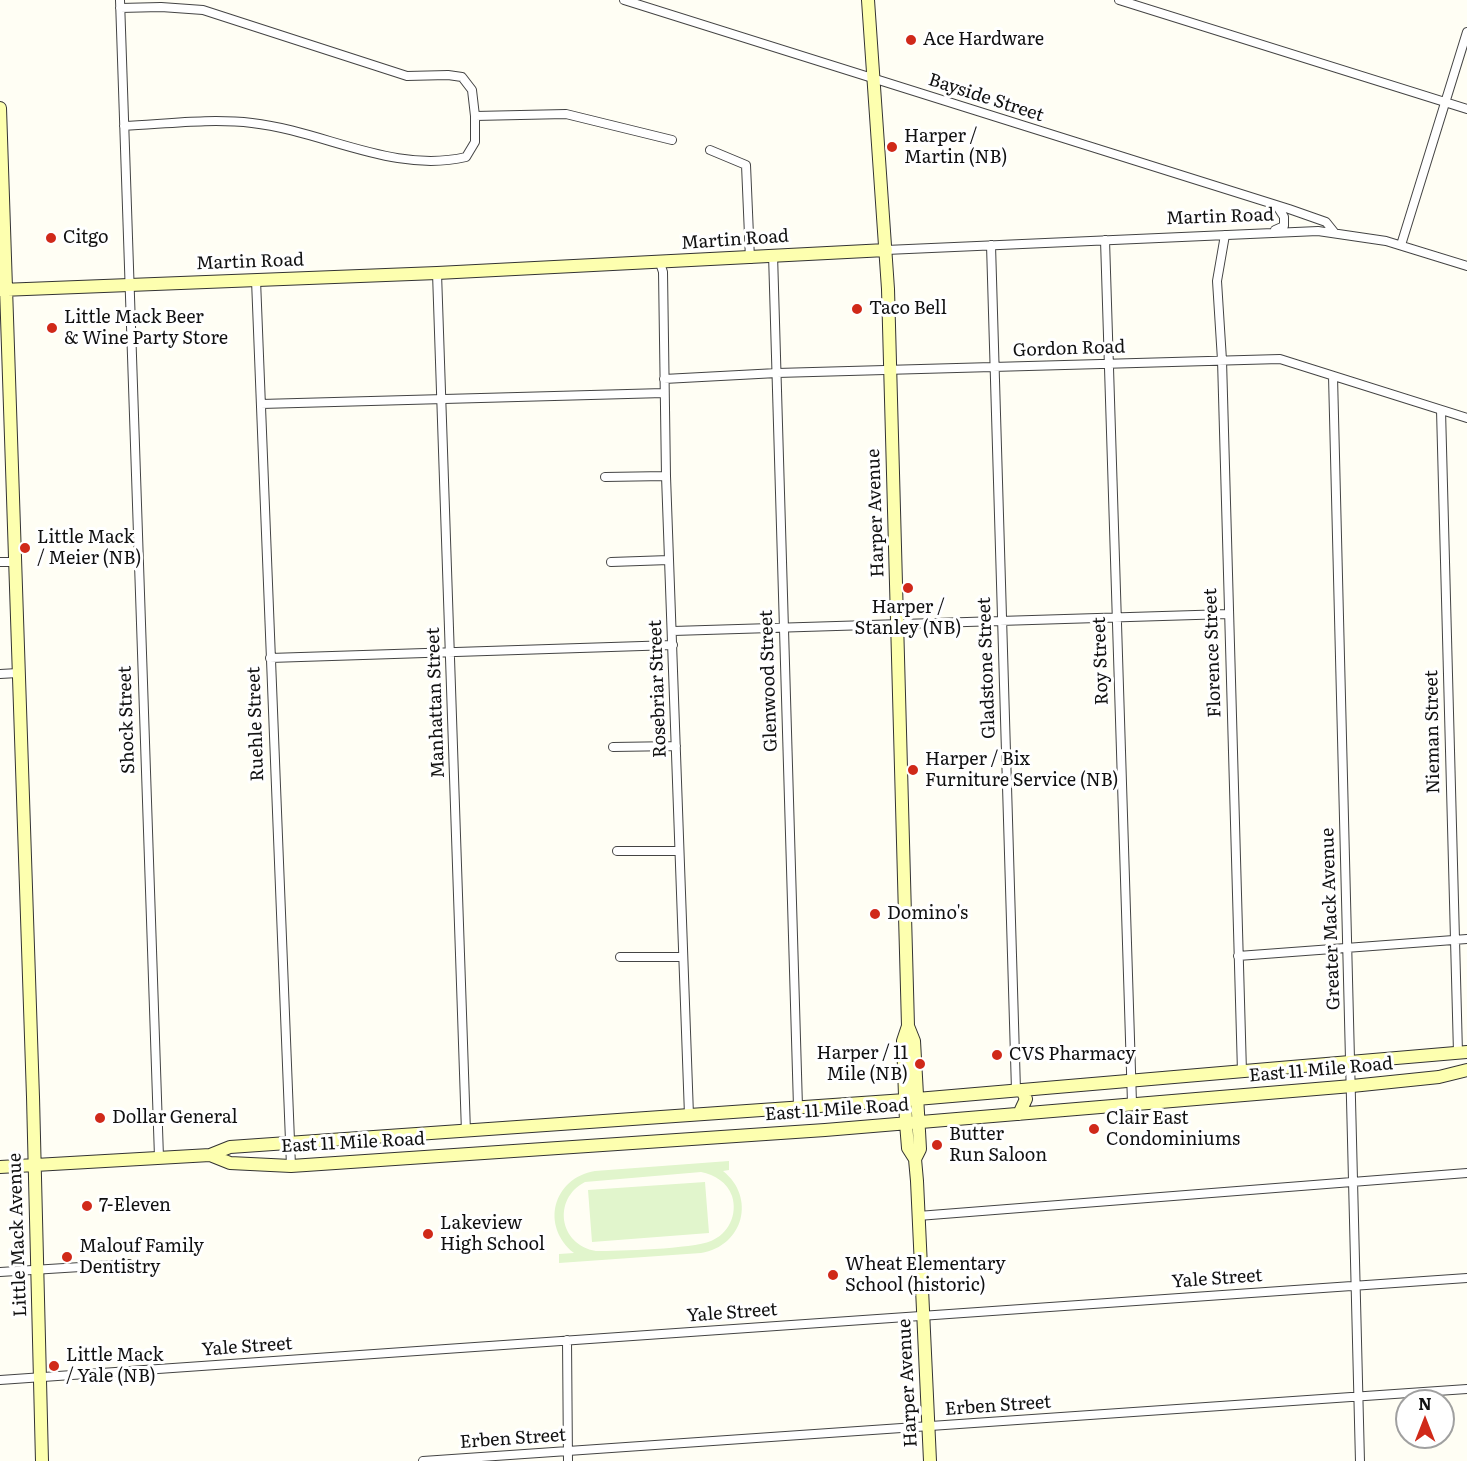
<!DOCTYPE html>
<style>
body{margin:0}
#map{position:relative;width:1467px;height:1461px;overflow:hidden;background:#fffef4;font-family:Literata,serif}
canvas{display:block}
.north{position:absolute;left:1395px;top:1389px;width:60px;height:60px;box-sizing:border-box;background:#fff;border:2px solid #a0a0a0;border-radius:50%;rotate:0deg;font-size:16px;font-weight:700;line-height:24px;text-align:center;color:#111}
.north::after{content:'';display:block;margin:auto;width:21px;height:27px;background:#d02919;clip-path:polygon(50% 0,100% 100%,50% 72%,0 100%)}
</style>
<div id="map">
<canvas width="1467" height="1461"></canvas>
<div class="north">N</div>
</div>
<script>
const ctx = document.querySelector('canvas').getContext('2d');
ctx.lineJoin = 'round';
function paint(path, color) { ctx.fillStyle = color; ctx.fill(path, 'evenodd'); }
function stroke(path, color, width, dash) { ctx.strokeStyle = color; ctx.lineWidth = width; ctx.lineCap = dash ? 'butt' : 'round'; ctx.setLineDash(dash || []); ctx.stroke(path); }
function write(font, color, halo, rows, align = 'center') {
  ctx.font = font + ' Literata,serif'; ctx.lineWidth = 6; ctx.setLineDash([]); ctx.textBaseline = 'middle'; ctx.strokeStyle = halo; ctx.fillStyle = color; for (const [text, x, y, turn = 0] of rows) {
    ctx.save(); ctx.translate(x, y); ctx.rotate((+turn || 0) * Math.PI / 180); ctx.textAlign = isNaN(turn) ? turn : align; if (halo) ctx.strokeText(text, 0, 0); ctx.fillText(text, 0, 0); ctx.restore();
  }
}
const pitch = new Path2D(`
 M729,1161V1170L723,1171C756,1197 744,1246 701,1253L559,1263V1254L574,1253C540,1226 553,1178 595,1171ZM701,1172C715,1175 727,1182 732,1196C738,1215 728,1234 711,1241C692,1249 618,1251 596,1251C559,1245 552,1199 585,1182Z
 M705,1182L709,1233L592,1242L588,1190Z`);
const street = new Path2D(`
 M120,0L159,1157
 M624,0L1289,209L1326,222L1334,232
 M1119,0L1467,109
 M120,8L161,7L203,10L407,76L448,75L462,77L472,90L475,116V142L466,157C393,174 324,131 252,123C210,118 166,124 124,126
 M475,116L566,114L672,140
 M710,150L746,165L750,259
 M1275,230L1284,226V217L1277,206
 M1225,235L1217,281L1222,360L1242,1072
 M1105,240L1132,1103
 M991,245L1016,1090
 M1401,245L1467,32
 M886,250L1318,231L1386,241L1467,266
 M773,254L798,1107
 M660,263L663,272L666,476L689,1115
 M437,273L466,1132
 M256,280L291,1166
 M1333,376L1360,1461
 M664,379L777,373L1280,359L1467,418
 M261,404L664,393
 M1441,410L1458,1053
 M605,477L666,476
 M0,562H15
 M611,562L669,560
 M673,631L1228,614
 M270,658L673,645
 M0,674L18,673
 M613,747L676,746
 M617,851H679
 M1238,956L1467,939
 M620,957H682
 M918,1216L1467,1173
 M0,1272L129,1264
 M567,1340L568,1461
 M0,1380L1467,1278
 M423,1461L1467,1389`);
const secondary = new Path2D(`
 M868,0L888,289L908,1026L914,1041L920,1149L915,1159
 M0,108L33,1097L42,1461
 M1,290L437,273L886,250
 M908,1026L903,1041L906,1123L908,1148L915,1159L917,1181L930,1461
 M1019,1114L1026,1099L1022,1090
 M210,1155L230,1163L291,1166L825,1130L1352,1086L1439,1077L1467,1070
 M0,1167L210,1155L230,1147L905,1100L1467,1052`);
const markers = [
 [911,40,6,"#d02919"],
 [892,147,6,"#d02919"],
 [51,238,6,"#d02919"],
 [857,309,6,"#d02919"],
 [52,328,6,"#d02919"],
 [25,548,6,"#d02919"],
 [908,588,6,"#d02919"],
 [913,770,6,"#d02919"],
 [875,914,6,"#d02919"],
 [997,1055,6,"#d02919"],
 [920,1064,6,"#d02919"],
 [100,1118,6,"#d02919"],
 [1094,1129,6,"#d02919"],
 [937,1145,6,"#d02919"],
 [87,1206,6,"#d02919"],
 [428,1234,6,"#d02919"],
 [67,1257,6,"#d02919"],
 [833,1275,6,"#d02919"],
 [54,1366,6,"#d02919"]
];
const poiNames = [
 ["Ace Hardware",923,40],
 ["Harper /",904,137],
 ["Martin (NB)",904,158],
 ["Citgo",63,238],
 ["Taco Bell",869,309],
 ["Little Mack Beer",64,318],
 ["& Wine Party Store",64,339],
 ["Little Mack",37,538],
 ["/ Meier (NB)",37,559],
 ["Harper /",908,608,"center"],
 ["Stanley (NB)",908,629,"center"],
 ["Harper / Bix",925,760],
 ["Furniture Service (NB)",925,781],
 ["Domino's",887,914],
 ["Harper / 11",908,1054,"right"],
 ["Mile (NB)",908,1075,"right"],
 ["CVS Pharmacy",1009,1055],
 ["Dollar General",112,1118],
 ["Clair East",1106,1119],
 ["Condominiums",1106,1140],
 ["Butter",949,1135],
 ["Run Saloon",949,1156],
 ["7-Eleven",99,1206],
 ["Lakeview",440,1224],
 ["High School",440,1245],
 ["Malouf Family",79,1247],
 ["Dentistry",79,1268],
 ["Wheat Elementary",845,1265],
 ["School (historic)",845,1286],
 ["Little Mack",66,1356],
 ["/ Yale (NB)",66,1377]
];
const streetNames = [
 ["Bayside Street",986,98,18],
 ["Martin Road",1220,217,-2],
 ["Martin Road",735,240,-4],
 ["Martin Road",250,262,-2],
 ["Gordon Road",1069,349,-2],
 ["Harper Avenue",876,513,-92],
 ["Florence Street",1213,653,-92],
 ["Roy Street",1101,661,-92],
 ["Gladstone Street",987,668,-92],
 ["Glenwood Street",769,681,-92],
 ["Rosebriar Street",658,689,-92],
 ["Manhattan Street",436,703,-92],
 ["Shock Street",127,720,-92],
 ["Ruehle Street",256,724,-92],
 ["Nieman Street",1433,732,-91],
 ["Greater Mack Avenue",1331,919,-92],
 ["East 11 Mile Road",1321,1070,-5],
 ["East 11 Mile Road",837,1110,-4],
 ["East 11 Mile Road",353,1143,-3],
 ["Little Mack Avenue",18,1235,-92],
 ["Yale Street",1217,1279,-4],
 ["Yale Street",732,1313,-4],
 ["Yale Street",247,1347,-4],
 ["Harper Avenue",908,1383,-93],
 ["Erben Street",998,1406,-4],
 ["Erben Street",513,1439,-4]
];
paint(pitch, '#e1f5cc');
stroke(street, '#444', 10);
stroke(secondary, '#333', 14);
stroke(street, '#fff', 8);
stroke(secondary, '#fdffaf', 12);
for (const [x, y, r, color] of markers) { const dot = new Path2D(); dot.arc(x, y, r, 0, 2 * Math.PI); ctx.fillStyle = color; ctx.fill(dot); stroke(dot, '#fff', 2); }
write('18px', '#111', '#fff', poiNames, 'left');
write('18px', '#111', '#fff', streetNames);
</script>
